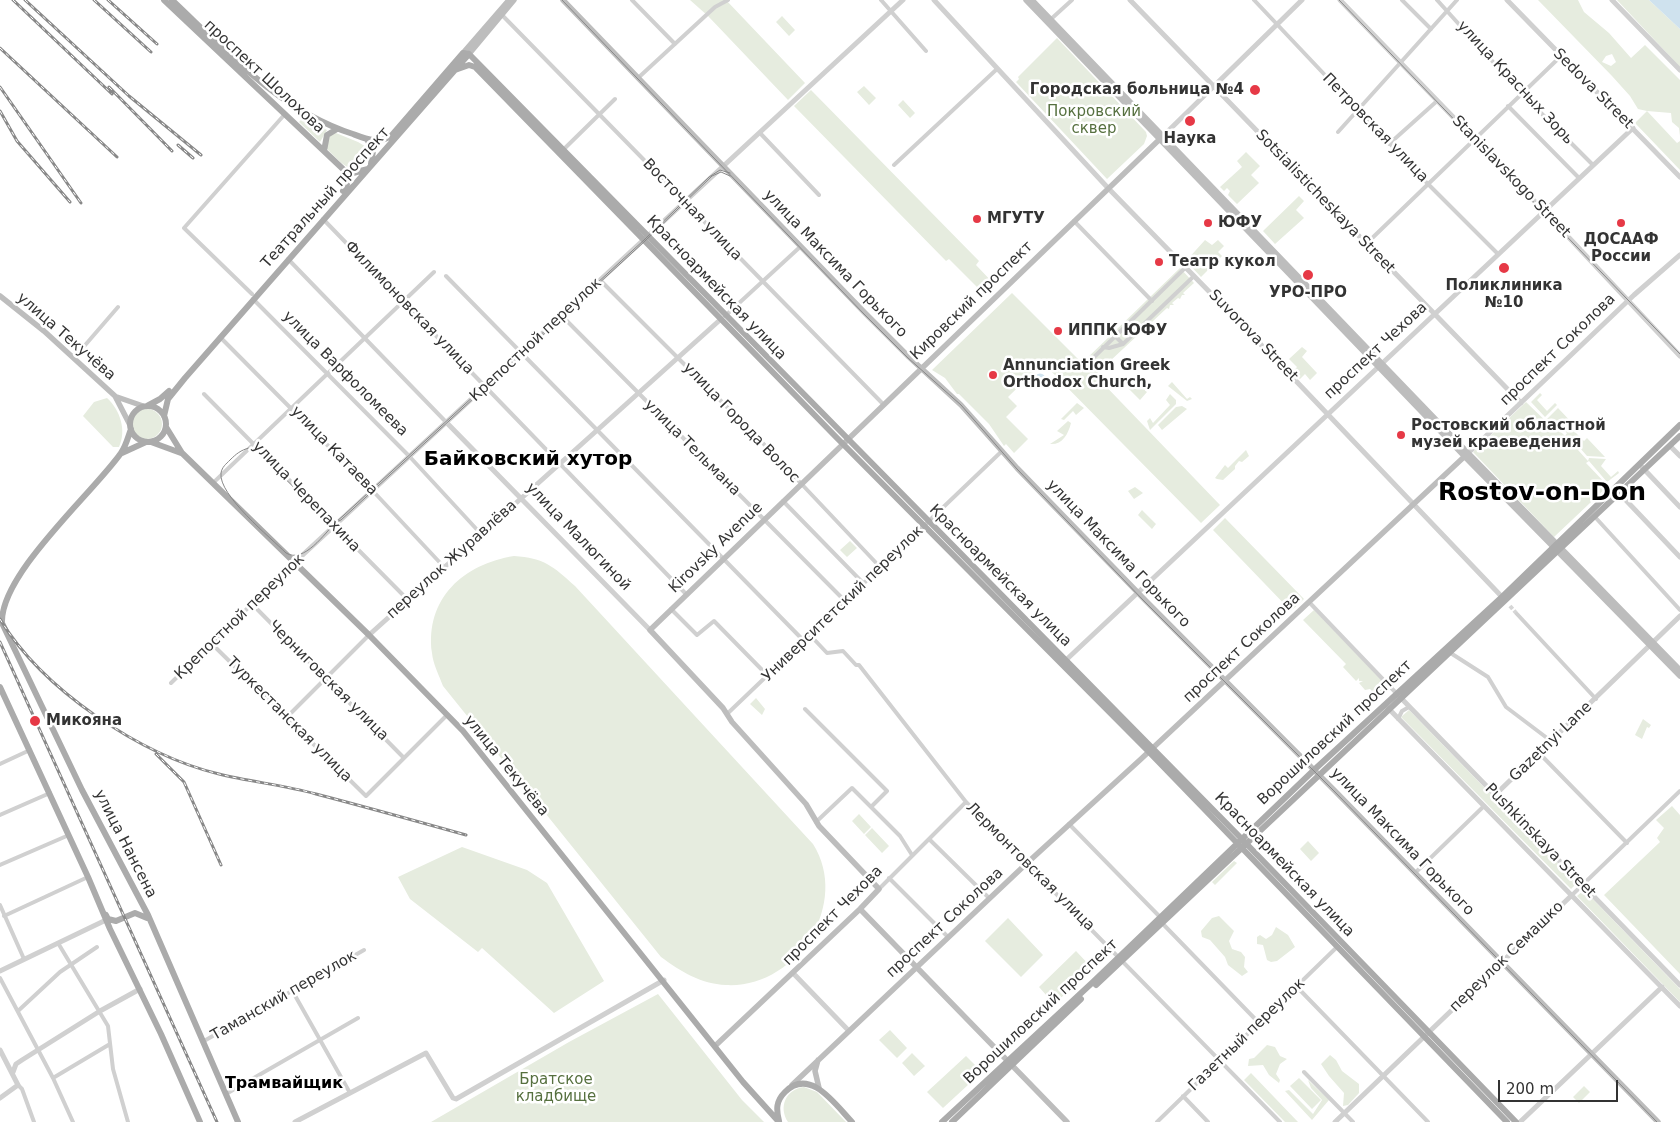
<!DOCTYPE html>
<meta charset="utf-8">
<style>
body{margin:0}
#map{position:relative;width:1680px;height:1122px;overflow:hidden;background:#fff;font-family:"DejaVu Sans",sans-serif}
canvas{display:block}
.scale{position:absolute;left:1498px;top:1080px;width:120px;height:22px;box-sizing:border-box;border:2px solid #333;border-top:0;padding-left:6px;font-size:15px;line-height:18px;white-space:nowrap;color:#333;-webkit-text-stroke:4px #fff;paint-order:stroke}
</style>
<div id="map">
<canvas width="1680" height="1122"></canvas>
<div class="scale">200 m</div>
</div>
<script>
const ctx = document.querySelector('canvas').getContext('2d');
ctx.lineJoin = 'round';
function paint(path, color) { ctx.fillStyle = color; ctx.fill(path, 'evenodd'); }
function stroke(path, color, width, dash) { ctx.strokeStyle = color; ctx.lineWidth = width; ctx.lineCap = dash ? 'butt' : 'round'; ctx.setLineDash(dash || []); ctx.stroke(path); }
function write(font, color, halo, rows, align = 'center') {
  ctx.font = font + ' "DejaVu Sans",sans-serif'; ctx.lineWidth = 5; ctx.setLineDash([]); ctx.textBaseline = 'middle'; ctx.strokeStyle = halo; ctx.fillStyle = color; for (const [text, x, y, turn = 0] of rows) {
    ctx.save(); ctx.translate(x, y); ctx.rotate((+turn || 0) * Math.PI / 180); ctx.textAlign = isNaN(turn) ? turn : align; if (halo) ctx.strokeText(text, 0, 0); ctx.fillText(text, 0, 0); ctx.restore();
  }
}
const green = new Path2D(`
 M690,0H726L805,83L788,100L708,16Z
 M1538,0H1578L1584,12L1609,33L1631,58L1645,45L1680,80V136L1679,128L1672,122L1671,113L1647,111L1677,143L1680,141V170L1635,123L1647,111L1638,109L1630,96L1612,76ZM1612,54L1616,62L1611,66L1602,62L1606,56Z
 M1617,0H1649L1680,29V67Z
 M782,16L795,30L789,36L776,22Z
 M1057,38L1146,132L1147,136L1144,144L1107,179L1016,82L1019,79L1018,77Z
 M864,86L876,98L869,105L857,92Z
 M811,90L979,261L976,265L995,285L985,295L949,259L946,261L794,106Z
 M903,100L915,113L910,118L898,105Z
 M303,118L327,130L320,142L299,122Z
 M336,133L358,142L368,148L369,154C353,180 344,165 328,150L326,147L329,136Z
 M1246,152L1260,166L1251,175L1259,183L1237,204L1228,195L1230,191L1227,188L1224,191L1220,187L1242,167L1237,161Z
 M1299,196L1304,201L1296,210L1304,218L1275,244L1263,231Z
 M1205,240L1212,245L1218,240L1224,246L1218,252L1222,256L1201,277L1186,261Z
 M1180,268L1194,283L1183,293L1185,295H1182L1180,299L1178,298L1172,303L1174,305H1170L1169,309L1167,308L1095,375L1220,505L1201,523L1043,363L1008,397L1017,406L1006,417L1028,439L1014,453L1006,444L1004,446L989,424L959,394H957L945,378L932,370L1012,293L1082,363Z
 M1302,347L1307,351L1302,357L1317,373L1310,380L1305,374L1300,379L1293,372L1297,367L1289,359Z
 M1137,381L1147,392L1140,400L1128,388Z
 M1172,382L1187,399L1190,397L1192,399L1187,401L1168,386Z
 M1540,393L1542,395L1537,400L1547,411L1555,403L1557,405L1545,417L1531,402Z
 M1170,394L1176,400V404L1150,430L1147,421L1150,418L1153,423L1170,405L1166,400Z
 M107,398C120,410 127,430 119,447H113L83,416L94,402Z
 M1526,402L1554,429L1556,427L1565,436L1567,433L1547,419L1558,408L1576,427L1573,430L1584,441L1587,438L1605,457L1587,456L1580,448L1578,450L1588,461L1589,458L1606,459L1601,466L1611,477L1618,471L1619,473L1607,482L1589,461L1586,463L1608,486L1554,537L1473,452Z
 M1077,403L1084,408L1076,415L1073,411L1064,420L1061,419Z
 M1182,406L1187,409L1162,430L1158,425L1176,407Z
 M132 424a15 15 0 1 1 30 0a15 15 0 1 1-30 0Z
 M1068,421L1071,423C1068,435 1062,445 1050,444L1064,435L1057,431Z
 M1246,450L1249,456L1242,462L1239,461L1235,466V469L1223,480L1217,479L1215,478L1225,465L1228,468Z
 M1135,487L1143,493L1134,499L1128,491Z
 M1142,510L1156,524L1152,529L1138,515Z
 M1225,518L1304,599L1291,611L1213,530Z
 M850,541L857,548L847,557L840,550Z
 M514,556C544,558 553,566 575,586L813,844C851,904 796,989 726,985C701,984 680,971 661,957L443,686C439,675 433,664 432,653C425,598 464,564 514,556Z
 M1314,610L1389,688L1379,698L1370,689L1365,690L1359,683L1363,681H1359V678L1356,681L1343,667L1346,664L1303,620Z
 M756,698L765,709L762,715L750,704Z
 M1409,710L1577,883L1571,889L1401,717Z
 M1643,719L1651,725L1649,728L1647,727L1642,739L1635,735Z
 M1672,806L1680,815V974L1604,895L1660,842L1657,838L1664,828L1656,820Z
 M859,814L871,827L864,834L852,821Z
 M872,828L889,846L882,853L865,835Z
 M1308,841L1319,853L1311,861L1300,849Z
 M462,847L527,870L547,883L604,981L554,1013L482,948L478,952L410,899L398,877Z
 M1234,861L1237,863L1215,885L1212,882Z
 M1584,890L1680,989V1002L1577,896Z
 M1219,916L1234,931L1229,941L1232,949L1241,952L1245,957L1244,967L1248,972L1242,976L1228,965L1225,957L1210,940L1202,937L1201,931L1212,918Z
 M1008,918L1043,955L1021,977L985,941Z
 M1276,927L1288,935L1295,947L1277,961L1271,962L1267,960L1263,945L1257,944V937L1260,935L1266,939L1272,935Z
 M1076,951L1093,969L1054,1004L1039,987Z
 M658,994L742,1100L764,1122H431L569,1042Z
 M890,1030L907,1048L897,1058L879,1040Z
 M1267,1045L1275,1047L1280,1056L1287,1059L1280,1064L1276,1074L1280,1080L1279,1083L1269,1075L1263,1065L1248,1066L1249,1059L1254,1058Z
 M912,1053L925,1066L914,1076L902,1063Z
 M1330,1055L1336,1060L1342,1071L1359,1084V1093L1348,1105L1343,1106L1344,1093L1329,1076L1321,1064Z
 M966,1056L982,1072L943,1108L927,1092Z
 M1251,1073L1298,1122H1285L1244,1080Z
 M1299,1078L1321,1100L1312,1109L1290,1086Z
 M1308,1080L1329,1100L1312,1120L1285,1091L1289,1090L1313,1114L1322,1100L1311,1088Z
 M1584,1086L1590,1092L1579,1103L1573,1097Z
 M804,1087L817,1092L846,1122H788C778,1107 786,1089 804,1087Z`);
const water = new Path2D(`
 M1649,0H1680V29Z
 M1034.5 379a5.5 5.5 0 1 1 11 0a5.5 5.5 0 1 1-11 0Z`);
const minorTunnel = new Path2D(`
 M1510,606L1517,614`);
const minor = new Path2D(`
 M632,0L675,44
 M881,0L926,51
 M1254,0L1427,183L1498,254
 M1402,0L1431,29
 M1437,0L1522,94L1593,165
 M502,15L883,404
 M1050,20L1072,0
 M638,78L715,7L728,0
 M1508,106L1579,178
 M1338,132L1457,0
 M760,133L819,195
 M1389,144L1437,101
 M563,150L615,99
 M894,165L997,69
 M323,219L686,594
 M1074,221L1152,301
 M1366,244L1561,56
 M288,259L446,422
 M446,276L804,641
 M600,280L759,439L880,567
 M252,294L184,228L285,114
 M253,299L410,457L481,534
 M562,316L845,601
 M725,316L800,247
 M1115,336L1123,344L1194,276
 M220,337L372,490L444,567
 M1103,347L1109,348L1123,344
 M74,358L118,307
 M1089,362L1186,267
 M204,394L408,600
 M213,483L434,272
 M783,501L863,583
 M1595,517L1680,610
 M1309,602L1398,695
 M252,604L404,758
 M671,609L697,635L714,621L768,676
 M1517,614L1596,699
 M810,635L827,653L843,651L856,665H859L966,802L1280,1122
 M212,644L366,796L447,715
 M1449,652L1488,677L1506,707L1551,741
 M171,683L294,563
 M805,709L887,791L871,807
 M727,714L1002,451
 M286,718L369,635
 M1398,719L1402,711L1409,707
 M1539,753L1627,843
 M0,764L30,750
 M0,815L50,793
 M816,822L852,788L900,836L912,855
 M1069,824L1160,917
 M929,839L989,898
 M0,865L69,835
 M1415,873L1484,806
 M889,878L948,937
 M879,889L966,802
 M1572,895L1680,791
 M0,905L24,959
 M4,916L88,877
 M1162,923L1259,1023
 M58,943L108,1026L113,1069L128,1122
 M0,978L53,1078L73,1122
 M1297,987L1428,1122
 M293,992L350,1093
 M18,1011L60,972L97,947
 M204,1041L364,950
 M1304,1072L1353,1122
 M53,1078L110,1044
 M18,1085L22,1089L34,1122
 M226,1094L358,1018
 M1183,1096L1208,1122
 M1157,1122L1337,947`);
const tertiary = new Path2D(`
 M934,0L1108,188L1275,359L1504,599
 M1130,0L1521,403
 M1340,0L1544,211L1680,356
 M1507,0L1680,177
 M1612,0L1680,70
 M1163,136L1302,0
 M446,422L650,630
 M1670,446L1680,456
 M1465,456L1634,295L1680,255
 M1640,465L1680,507
 M1620,494L1680,557
 M294,563L903,0
 M369,635L721,319
 M1066,660L1633,128
 M1400,697L1680,985
 M1388,708L1680,1006
 M1495,795L1680,616
 M0,971L106,920
 M793,973L849,1031
 M0,1050L18,1085L0,1098
 M13,1072L16,1064L22,1060L100,1011L140,989
 M295,1122L426,1053L453,1098L456,1099L664,980
 M1335,1122L1572,895
 M1520,1122L1662,987`);
const secondary = new Path2D(`
 M563,0L865,313L909,357L961,405L1017,468L1145,600L1335,791L1658,1122
 M1026,0L1469,461L1680,676
 M1032,0L1468,453L1680,670
 M463,53L509,0
 M469,54L514,0
 M0,296L44,331L115,396L130,425
 M117,397L143,406
 M860,909L1067,1122
 M715,1046L860,909L879,889L819,826L806,804L732,722L723,708L650,630L1163,136
 M818,1060L815,1071L819,1088
 M792,1085L1026,864L1141,759L1465,456`);
const primary = new Path2D(`
 M164,0L344,170L353,173L368,169
 M172,0C227,52 279,110 353,134C366,139 380,145 392,135L463,53L469,54L1236,833L1516,1122
 M455,70L469,65L475,67L836,437L1149,752L1507,1122
 M367,139L373,151L371,164
 M324,151L327,135L337,129
 M343,191L347,184L344,170
 M147,406L160,399L169,391
 M130 424a18 18 0 1 1 36 0a18 18 0 1 1-36 0Z
 M164,416L168,399L185,378L469,54
 M166,427L182,453L369,635L463,731L743,1082L779,1122
 M131,429C128,437 126,446 121,453C93,493 0,574 2,623L82,790L148,915L238,1122
 M151,442L181,453
 M122,453L146,442
 M0,687L88,877L110,929L161,1034L200,1122
 M106,915L108,919L116,921L135,913L147,918
 M1096,985L1680,436
 M779,1121C776,1109 776,1101 785,1092C810,1067 835,1104 852,1122
 M942,1122L1093,982L1314,770L1502,597L1680,425
 M952,1122L1081,999`);
const tram = new Path2D(`
 M562,0L864,314L908,358L961,405L1017,469L1144,601L1334,791L1657,1122
 M1339,0L1680,354
 M730,176L721,172L712,176L645,241L341,520C335,523 330,521 325,518L259,453L249,448C241,450 236,454 230,460C226,464 222,467 221,473C218,495 271,538 286,553C304,564 325,533 336,522L344,515L644,240L709,177L720,170L730,173`);
const rail = new Path2D(`
 M13,0L112,94
 M25,0L129,96L201,155
 M94,0L151,52
 M108,0L157,44
 M0,48L117,157
 M0,87L81,203
 M109,87L172,151
 M0,111L17,141L70,202
 M178,145L193,158
 M0,619C42,689 140,755 219,774C251,782 284,785 316,794C366,807 416,821 466,835
 M0,642L217,1122
 M156,754L184,782L221,865`);
const markers = [
 [1255,90,6,"#e63946"],
 [1190,121,6,"#e63946"],
 [977,219,5,"#e63946"],
 [1208,223,5,"#e63946"],
 [1621,223,5,"#e63946"],
 [1159,262,5,"#e63946"],
 [1504,268,6,"#e63946"],
 [1308,275,6,"#e63946"],
 [1058,331,5,"#e63946"],
 [993,375,5,"#e63946"],
 [1401,435,5,"#e63946"],
 [35,721,6,"#e63946"]
];
const streetNames = [
 ["проспект Шолохова",264,77,43],
 ["улица Красных Зорь",1515,83,47],
 ["Sedova Street",1593,89,45],
 ["Петровская улица",1375,128,46],
 ["Stanislavskogo Street",1511,177,46],
 ["Театральный проспект",326,198,-48],
 ["Sotsialisticheskaya Street",1325,202,46],
 ["Восточная улица",692,210,46],
 ["улица Максима Горького",835,264,46],
 ["Красноармейская улица",716,288,46],
 ["Кировский проспект",972,301,-44],
 ["Филимоновская улица",409,308,46],
 ["Suvorova Street",1253,336,46],
 ["улица Текучёва",66,337,41],
 ["Крепостной переулок",536,340,-43],
 ["проспект Соколова",1558,350,-44],
 ["проспект Чехова",1376,351,-43],
 ["улица Варфоломеева",345,374,45],
 ["улица Города Волос",741,423,46],
 ["улица Тельмана",692,448,45],
 ["улица Катаева",334,451,46],
 ["улица Черепахина",306,497,46],
 ["улица Малюгиной",578,537,46],
 ["Kirovsky Avenue",716,548,-44],
 ["улица Максима Горького",1118,554,46],
 ["переулок Журавлёва",452,560,-42],
 ["Красноармейская улица",1000,576,45],
 ["Университетский переулок",843,604,-44],
 ["Крепостной переулок",240,617,-44],
 ["проспект Соколова",1242,648,-43],
 ["Черниговская улица",328,681,45],
 ["Туркестанская улица",289,720,45],
 ["Ворошиловский проспект",1335,733,-43],
 ["Gazetnyi Lane",1551,742,-44],
 ["улица Текучёва",506,766,51],
 ["Pushkinskaya Street",1540,841,46],
 ["улица Максима Горького",1402,842,46],
 ["улица Нансена",125,844,63],
 ["Красноармейская улица",1284,865,46],
 ["Лермонтовская улица",1030,867,45],
 ["проспект Чехова",833,916,-45],
 ["проспект Соколова",945,923,-43],
 ["переулок Семашко",1507,957,-44],
 ["Таманский переулок",284,996,-30],
 ["Ворошиловский проспект",1041,1012,-43],
 ["Газетный переулок",1247,1035,-44]
];
const poiNames = [
 ["Городская больница №4",1244,90,"right"],
 ["Наука",1190,139,"center"],
 ["МГУТУ",987,219],
 ["ЮФУ",1218,223],
 ["ДОСААФ",1621,240,"center"],
 ["России",1621,257,"center"],
 ["Театр кукол",1169,262],
 ["Поликлиника",1504,286,"center"],
 ["№10",1504,303,"center"],
 ["УРО-ПРО",1308,293,"center"],
 ["ИППК ЮФУ",1068,331],
 ["Annunciation Greek",1003,366],
 ["Orthodox Church,",1003,383],
 ["Ростовский областной",1411,426],
 ["музей краеведения",1411,443],
 ["Микояна",46,721]
];
const parkNames = [
 ["Покровский",1094,112],
 ["сквер",1094,129],
 ["Братское",556,1080],
 ["кладбище",556,1097]
];
const neighbourhoodNames = [
 ["Трамвайщик",284,1084]
];
const districtNames = [
 ["Байковский хутор",528,460]
];
const townNames = [
 ["Rostov-on-Don",1542,493]
];
paint(green, '#e6ecdf');
paint(water, '#cfe2ee');
stroke(minorTunnel, '#d6d6d6', 4, [4, 2]);
stroke(minor, '#d0d0d0', 4);
stroke(tertiary, '#d0d0d0', 5);
stroke(secondary, '#bdbdbd', 5.5);
stroke(primary, '#ababab', 6);
stroke(tram, '#888', 1);
stroke(rail, '#888', 3);
stroke(rail, '#fff', 1, [4]);
for (const [x, y, r, color] of markers) { const dot = new Path2D(); dot.arc(x, y, r, 0, 2 * Math.PI); ctx.fillStyle = color; ctx.fill(dot); stroke(dot, '#fff', 2); }
write('15px', '#333', '#fff', streetNames);
write('bold 15px', '#333', '#fff', poiNames, 'left');
write('15px', '#56703f', '#fff', parkNames);
write('bold 16px', '#000', '#fff', neighbourhoodNames);
write('bold 20px', '#000', '#fff', districtNames);
write('bold 25px', '#000', '#fff', townNames);
</script>
